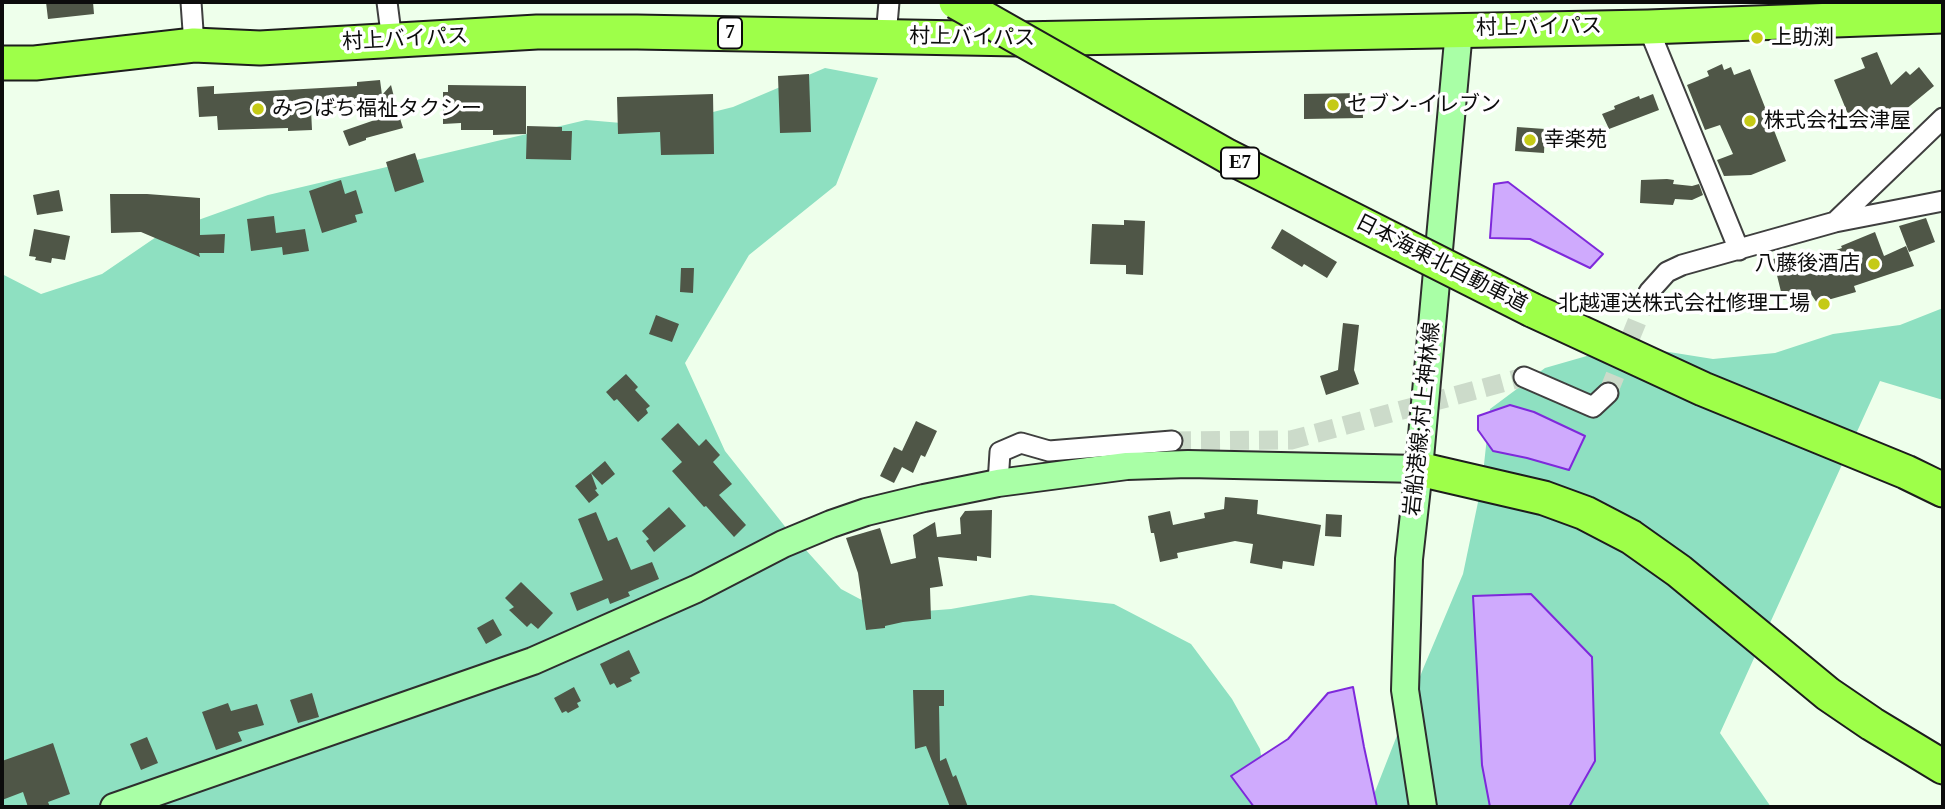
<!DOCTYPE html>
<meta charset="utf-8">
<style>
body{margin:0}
#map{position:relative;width:1945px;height:809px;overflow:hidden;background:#eeffeb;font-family:"Times New Roman",serif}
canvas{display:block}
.frame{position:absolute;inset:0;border:4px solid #0c0c0c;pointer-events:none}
</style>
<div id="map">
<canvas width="1945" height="809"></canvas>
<div class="frame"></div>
</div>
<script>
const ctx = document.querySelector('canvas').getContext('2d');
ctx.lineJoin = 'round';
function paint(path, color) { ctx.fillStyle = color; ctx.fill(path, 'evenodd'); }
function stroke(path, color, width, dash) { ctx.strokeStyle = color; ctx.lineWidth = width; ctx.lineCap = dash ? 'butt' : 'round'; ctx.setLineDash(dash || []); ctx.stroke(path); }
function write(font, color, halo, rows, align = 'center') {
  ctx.font = font + ' "Times New Roman","Noto Sans JP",serif'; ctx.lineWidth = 7; ctx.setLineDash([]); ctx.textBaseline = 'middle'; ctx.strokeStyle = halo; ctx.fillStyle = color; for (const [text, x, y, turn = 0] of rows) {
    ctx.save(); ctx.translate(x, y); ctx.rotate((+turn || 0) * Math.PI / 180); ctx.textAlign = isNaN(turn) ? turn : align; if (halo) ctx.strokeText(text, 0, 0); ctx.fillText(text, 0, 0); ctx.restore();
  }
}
const forest = new Path2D(`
 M825,68L878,78L836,185L749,255L685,363L725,451L787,529L841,589L888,614L951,609L1031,595L1114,604L1191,644L1232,699L1260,749L1270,807H2V274L41,294L102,274L162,233L268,195L586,120L657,126L733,107Z
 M1943,308V400L1880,381L1720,733L1771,807H1369L1423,669L1463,574L1482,483L1490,409L1545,368L1625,345L1713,359L1775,353L1833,334L1900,325Z`);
const water = new Path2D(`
 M1508,182L1603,254L1590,268L1530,239L1490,238L1494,184Z
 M1510,405L1534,412L1585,436L1569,470L1527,458L1493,451L1478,430V416Z
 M1531,594L1592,657L1595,761L1569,807H1490L1482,765L1473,596Z
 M1353,687L1364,747L1377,807H1254L1231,776L1288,739L1328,693Z`);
const building = new Path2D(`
 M46,2H93L94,14L48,19Z
 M1877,52L1891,85L1906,71L1910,75L1919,67L1934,86L1899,115L1895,110L1852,124L1834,80L1865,68L1861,58Z
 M1722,64L1724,70L1731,67L1734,75L1750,69L1786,161L1751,175L1724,176L1717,160L1733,154L1720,125L1705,130L1687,85L1709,76L1707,71Z
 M809,74L811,132L780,133L778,76Z
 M380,80L382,95L391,85L396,105L311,109L312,130L288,131V128L218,130L217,116L199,117L197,87L214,86V94L357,86V82Z
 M448,85L526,86V134L493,135V130H461V123L443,124V92H448Z
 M1362,93L1363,118L1304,119V94Z
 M713,94L714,154L661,155L660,132L618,134L617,97Z
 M1653,94L1659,110L1609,129L1602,114L1615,109L1614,106L1639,96L1640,99Z
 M398,112L403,128L366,138V140L349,146L343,131Z
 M527,126L562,127V131H572L571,160L526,159Z
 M1517,127L1545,129L1544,153L1515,151Z
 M415,153L424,182L395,192L386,162Z
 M1667,179L1674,180L1673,184L1692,186L1699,184L1703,195L1692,200L1675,199L1673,205L1640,203L1641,180Z
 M341,180L345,194L356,190L363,213L355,215L357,222L322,233L309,191Z
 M59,190L63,211L37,215L33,195Z
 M110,194H147L200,198V235L225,234L224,253H199L200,257L141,232L111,233Z
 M274,216L276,233L305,229L309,251L283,255L282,247L251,251L247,219Z
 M1926,218L1935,242L1909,252L1899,226Z
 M1124,220L1145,221L1143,275L1126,274V265L1090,264L1092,224L1124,225Z
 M34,229L70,236L65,260L52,258L51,263L35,260L36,257L29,256Z
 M1282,229L1337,262L1327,278L1304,264L1302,267L1271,248Z
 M1875,232L1884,256L1906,246L1914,266L1854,286L1856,292L1817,303L1811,294L1783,300L1773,259L1790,255L1791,258L1810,251L1813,258L1842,248L1841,246Z
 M681,268H694L693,293L680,292Z
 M656,315L679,324L672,342L649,334Z
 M1343,323L1359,325L1354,370L1359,384L1326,395L1320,376L1338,370Z
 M626,374L638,387L635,390L650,406L646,409L648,413L638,422L617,399L614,401L606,392Z
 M916,421L937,431L925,457L921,455L913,473L902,467L894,483L880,476L894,447L902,451Z
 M678,423L699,446L706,439L720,455L713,462L732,484L719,495L746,525L734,537L706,506L704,507L672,471L682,462L661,439Z
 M605,461L615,474L602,485L591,473Z
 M591,473L597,489L595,490L599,495L589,503L575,486Z
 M1225,497L1258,500L1257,514L1321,525L1314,566L1283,561L1282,569L1250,563L1253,544L1235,541L1177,553L1178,558L1160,562L1154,533H1151L1148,516L1170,511L1173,525L1205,518L1204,513L1224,509Z
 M669,507L686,526L654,552L646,541L649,539L642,531Z
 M992,510L991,558L977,556V561L938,557L943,586L930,588L931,619L903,622L885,626V628L866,630L858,573L846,538L880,528L891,564L916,558L913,535L935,522L937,537L961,534L960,518L965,511Z
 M596,512L608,541L617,537L631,570L652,562L659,579L628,592L630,596L610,604L608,598L577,611L570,593L603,580L578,519Z
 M1326,514L1342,515L1341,537L1325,536Z
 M521,582L553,613L538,629L531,623L527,627L509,610L514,607L505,598Z
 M493,619L502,635L486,644L477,628Z
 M629,650L640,673L630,678L632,681L617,688L614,683L610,685L600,664Z
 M574,687L581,701L577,703L579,707L568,713L566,711L562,713L554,698Z
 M913,690H944V706H939L940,761L946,758L953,777L956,775L968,807H950L926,746L915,749Z
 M312,693L319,717L298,723L290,700Z
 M228,703L231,711L257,704L264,725L238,732L242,741L216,750L202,712Z
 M147,737L158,763L141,770L130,744Z
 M53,743L70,794L48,802L50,807H28L23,792L2,800V761Z`);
const streetTunnel = new Path2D(`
 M1608,393L1649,292
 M1172,441L1291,440L1524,377`);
const street = new Path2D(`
 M191,2L194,45
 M387,2L392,41
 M1648,27L1739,250
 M886,36L889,2
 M1836,221L1943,118
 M1649,292L1667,272L1682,265L1835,222L1943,201
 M1524,377L1593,407L1608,393
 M998,483L1000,452L1021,443L1049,451L1172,441`);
const secondary = new Path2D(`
 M114,807L533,661L696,589L783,544L831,524L866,512L924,498L998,483L1127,466L1188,464L1419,469
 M1423,807L1405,690L1409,559L1419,469L1459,30`);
const highway = new Path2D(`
 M2,63H35L194,45L260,48L537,32H637L1018,39L1648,27L1943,16
 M1532,310L1703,389L1906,472L1943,490
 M1419,469L1544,498L1585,513L1631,537L1679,571L1828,694L1872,724L1943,767`);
const highwayBridge = new Path2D(`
 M956,2L1227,156L1532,310`);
const markers = [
 [1757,38,7,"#c5ca16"],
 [1333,105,7,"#c5ca16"],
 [258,109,7,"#c5ca16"],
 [1750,121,7,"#c5ca16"],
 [1530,140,7,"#c5ca16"],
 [1874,264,7,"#c5ca16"],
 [1824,304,7,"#c5ca16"]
];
const shields = [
 [730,33,24],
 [1240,163,38]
];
const shieldNames = [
 ["7",730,33],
 ["E7",1240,163]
];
const streetNames = [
 ["村上バイパス",1539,28,-1],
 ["村上バイパス",972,38,1],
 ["村上バイパス",405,40,-3],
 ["日本海東北自動車道",1441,264,27],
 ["岩船港線;村上神林線",1423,419,-84]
];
const poiNames = [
 ["上助渕",1771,38],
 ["セブン-イレブン",1347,105],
 ["みつばち福祉タクシー",272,109],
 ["株式会社会津屋",1764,121],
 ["幸楽苑",1544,140],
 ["八藤後酒店",1860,264,"right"],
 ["北越運送株式会社修理工場",1810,304,"right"]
];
paint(forest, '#8ee0c1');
paint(water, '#cfaafd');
stroke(water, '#7e29db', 2);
paint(building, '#4f5647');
stroke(streetTunnel, '#ccdbca', 19, [19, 10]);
stroke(street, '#3f3f3f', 23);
stroke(secondary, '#2e2e2e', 30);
stroke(highway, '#1d1d1d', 37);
stroke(street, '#fff', 19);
stroke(secondary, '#a9ffa6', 26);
stroke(highway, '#9eff49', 33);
stroke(highwayBridge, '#1d1d1d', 37, []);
stroke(highwayBridge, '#9eff49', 33);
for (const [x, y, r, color] of markers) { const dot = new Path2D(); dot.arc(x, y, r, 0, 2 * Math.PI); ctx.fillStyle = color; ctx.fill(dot); stroke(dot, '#fff', 2.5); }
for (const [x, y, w] of shields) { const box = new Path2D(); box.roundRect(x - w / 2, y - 15.5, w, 31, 5); ctx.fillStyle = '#fff'; ctx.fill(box); stroke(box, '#0c0c0c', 2); }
write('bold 19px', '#0c0c0c', null, shieldNames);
write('21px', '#0c0c0c', '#fff', streetNames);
write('21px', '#0c0c0c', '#fff', poiNames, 'left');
</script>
